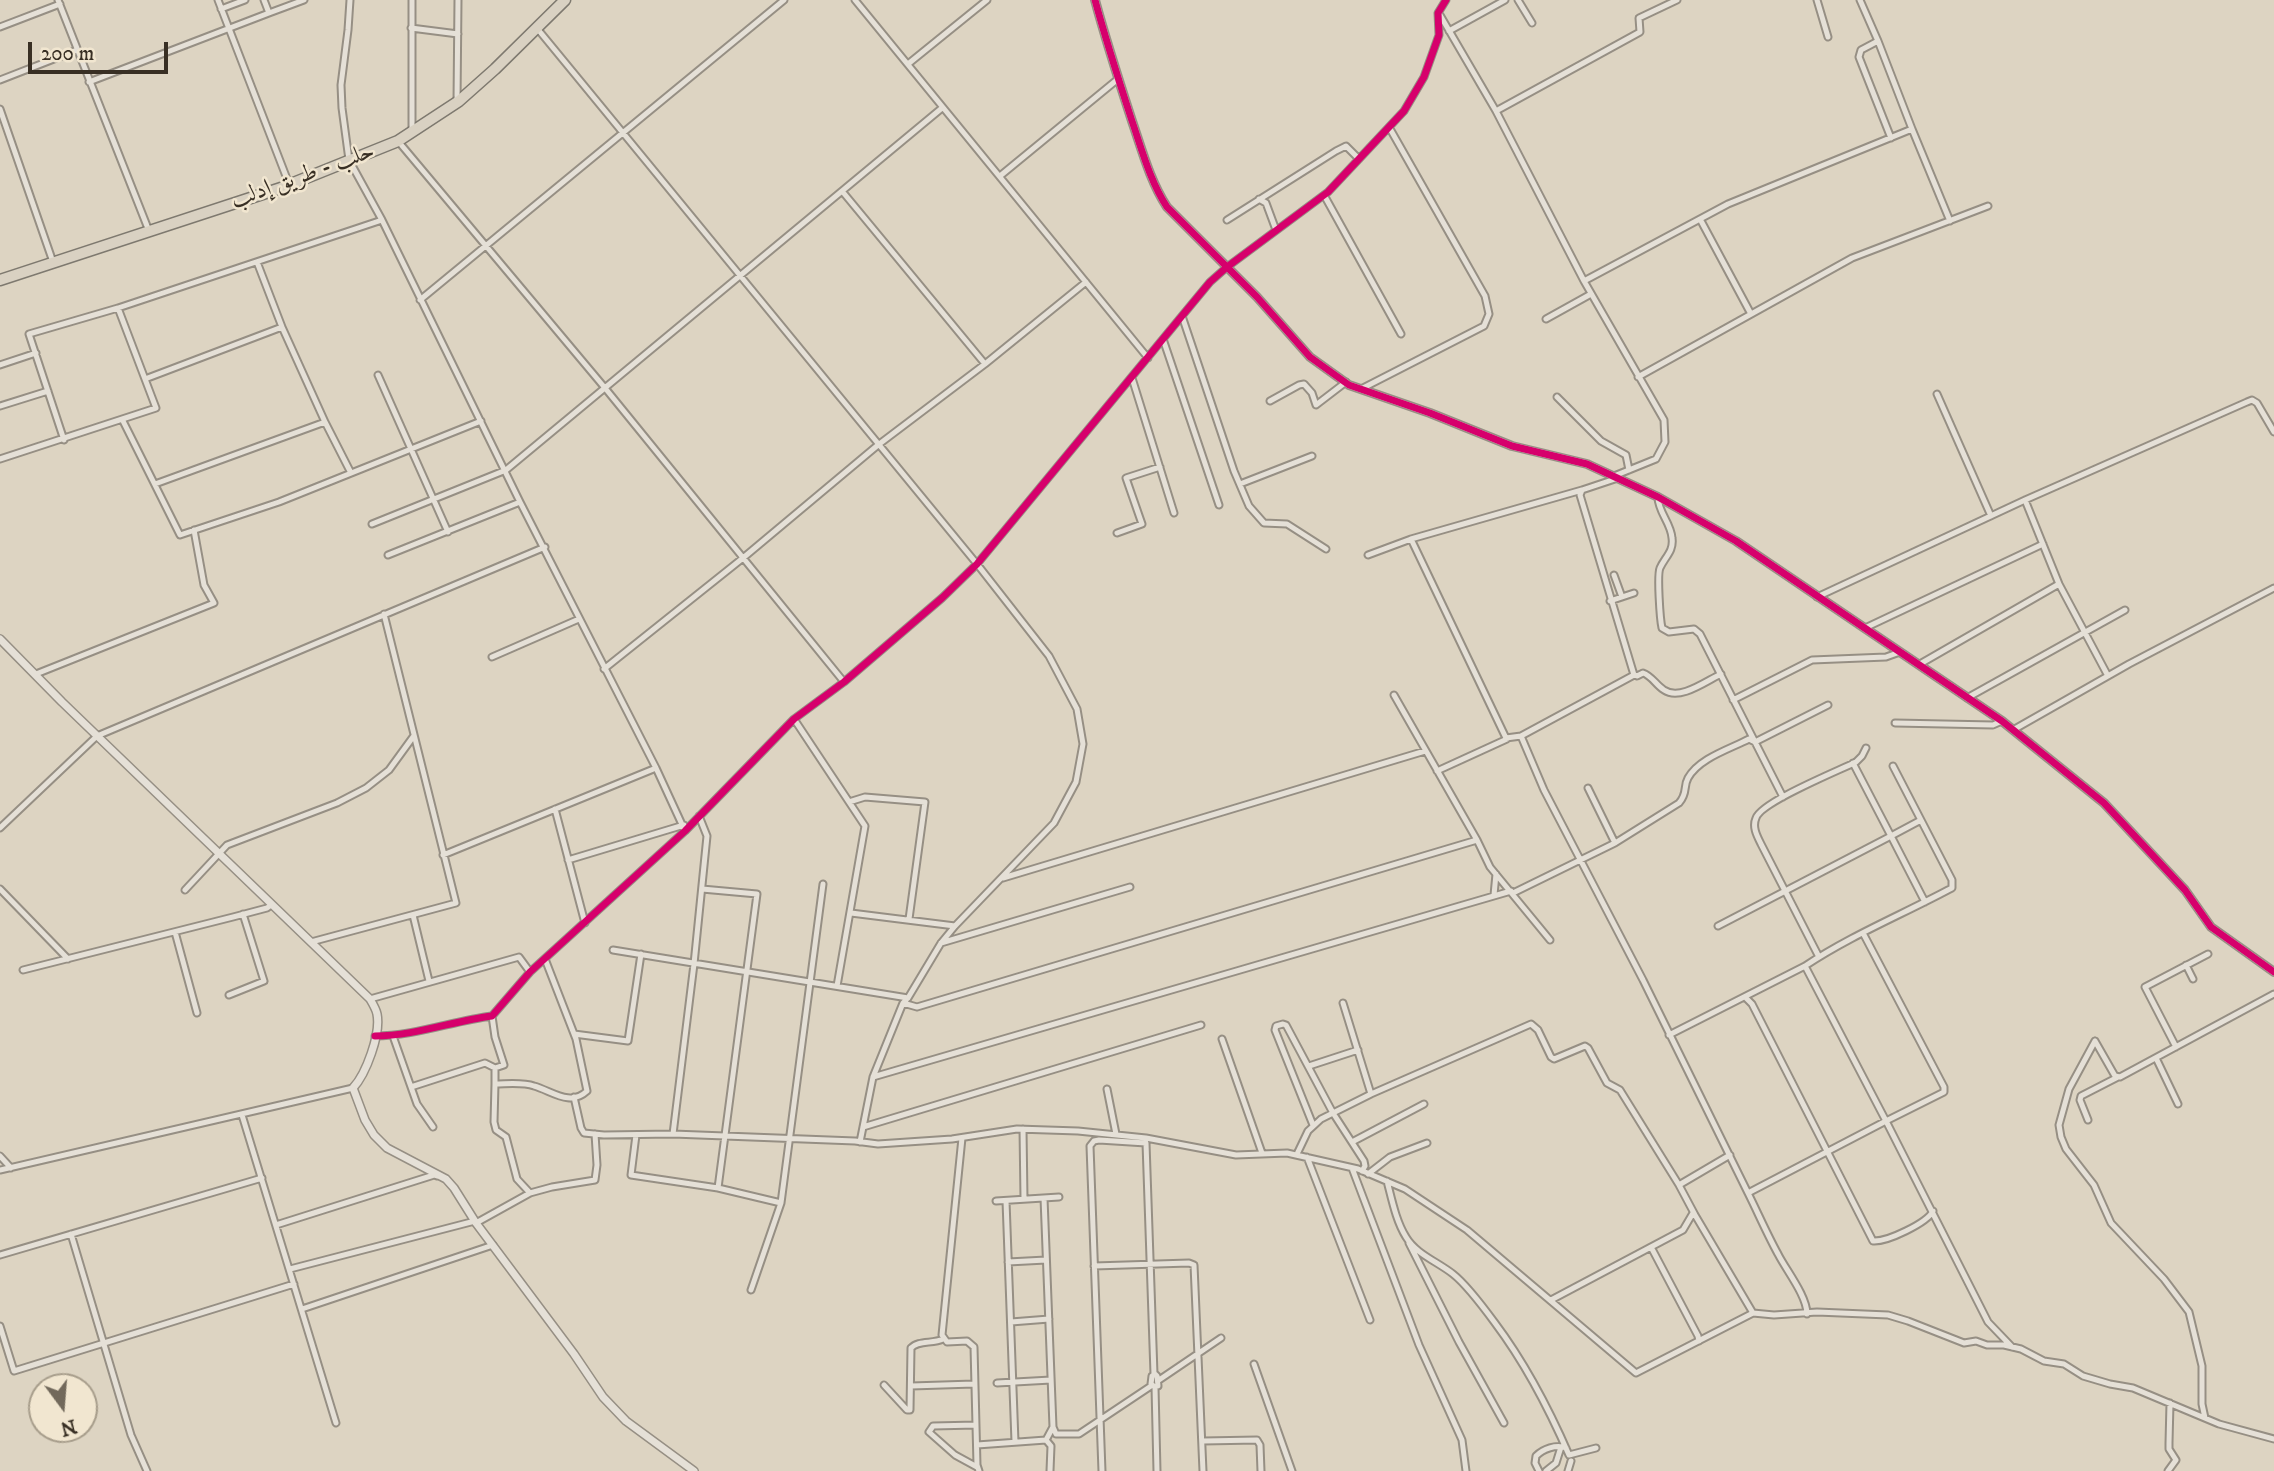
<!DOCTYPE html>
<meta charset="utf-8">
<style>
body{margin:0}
#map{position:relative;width:2274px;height:1471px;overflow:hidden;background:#ddd4c2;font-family:"IM FELL DW Pica",serif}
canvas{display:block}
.north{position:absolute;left:28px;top:1373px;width:70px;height:70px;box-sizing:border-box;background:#f1e6d0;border:2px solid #a79d8b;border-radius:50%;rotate:164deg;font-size:19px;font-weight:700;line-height:28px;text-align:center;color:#382f24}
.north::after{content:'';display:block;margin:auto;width:24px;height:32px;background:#72695b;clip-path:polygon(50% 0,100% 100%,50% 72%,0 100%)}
.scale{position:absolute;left:28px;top:42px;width:140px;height:32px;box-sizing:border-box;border:4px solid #382f24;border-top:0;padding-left:9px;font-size:21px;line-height:24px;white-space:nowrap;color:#382f24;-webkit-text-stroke:5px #f1e6d0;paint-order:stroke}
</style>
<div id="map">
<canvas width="2274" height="1471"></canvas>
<div class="north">N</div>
<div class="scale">200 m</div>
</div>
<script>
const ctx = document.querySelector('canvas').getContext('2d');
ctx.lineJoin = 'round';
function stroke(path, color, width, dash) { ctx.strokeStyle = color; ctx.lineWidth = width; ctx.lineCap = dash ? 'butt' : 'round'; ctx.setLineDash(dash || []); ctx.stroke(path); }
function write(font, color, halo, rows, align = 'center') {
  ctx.font = font + ' "IM FELL DW Pica",Amiri,serif'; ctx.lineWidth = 5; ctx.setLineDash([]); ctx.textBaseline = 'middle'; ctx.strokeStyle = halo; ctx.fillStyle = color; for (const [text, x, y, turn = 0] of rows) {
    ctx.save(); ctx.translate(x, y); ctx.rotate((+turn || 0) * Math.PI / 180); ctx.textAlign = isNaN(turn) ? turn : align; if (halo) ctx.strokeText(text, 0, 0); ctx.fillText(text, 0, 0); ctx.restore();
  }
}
const minor = new Path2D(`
 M58,0L149,231
 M218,0L289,184
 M264,0L269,13L304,0
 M350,0L348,30L341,85L342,108L349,160L382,220L520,502L656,768L685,831
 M855,0L1148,358
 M1518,0L1532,23
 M1817,0L1828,37
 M1860,0L1878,41L1861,50L1859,57L1891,138
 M221,9L245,0
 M1440,15L1496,111L1584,281L1664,420L1665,442L1656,459L1614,476
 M0,27L60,4
 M536,27L977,564L1049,656L1077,709L1083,744L1076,782L1054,823L955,926L941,943L908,998L903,1003L873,1077L860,1142
 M411,28L458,34
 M1449,31L1505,0
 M908,64L987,0
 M0,80L77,50
 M89,82L269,13
 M457,102L458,0
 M0,109L53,262
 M1496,111L1640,32L1639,18L1677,0
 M1912,129L1950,221
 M412,132V0
 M398,141L605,388L844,682
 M1000,176L1118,79
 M842,191L985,364
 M1324,195L1401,334
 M1259,199L1266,203L1276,230
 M1700,219L1751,314
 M1227,220L1336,151L1346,146L1359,159
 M1584,281L1728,204L1912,129L1878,41
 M420,300L784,0
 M1182,316L1234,471L1249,506L1264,523L1287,524L1326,549
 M1546,319L1591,294
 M1163,339L1219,505
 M0,365L36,353
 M378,375L448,532
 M1638,377L1852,258L1988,206
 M1132,378L1174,513
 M145,379L282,327
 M1361,389L1484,326L1489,314L1485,296L1389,127
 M1937,394L1991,516
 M1557,397L1601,441L1626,455L1629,470
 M1270,401L1299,385L1304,384L1312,393L1316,405L1346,382
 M0,406L48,391
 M122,419L180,535L279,502L481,421
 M325,422L351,473
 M64,440L29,334L118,308L382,220
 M0,459L156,408L118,308
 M1618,478L1582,490L1580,495L1634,675
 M155,484L325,422L282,327L257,262
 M1240,484L1312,456
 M1582,490L1411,539L1506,738L1521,736L1634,675L1637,676L1643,673C1652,676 1656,685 1664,690C1680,701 1706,681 1721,674
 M1658,497C1658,512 1671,523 1672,538C1674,551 1665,557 1660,568C1657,575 1660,619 1662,628L1669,632L1694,629L1700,634L1783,797
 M2025,500L2059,584L2108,676
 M372,524L506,470L942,108
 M1117,533L1142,524L1126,478L1160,467
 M388,555L520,502
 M1368,555L1411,539
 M1614,575L1622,597
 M1817,597L2025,500L2247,402L2252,400L2257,403L2274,432
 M1610,601L1634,593
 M1865,628L2043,544
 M492,657L579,619
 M1920,664L2059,584
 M604,669L743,558L878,445L985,364L1086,282
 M36,674L214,603L204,585L194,530
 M1394,695L1477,840L1490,867L1550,940
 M1967,698L2125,610
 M1733,700L1812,660L1886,657L1900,652
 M794,719L865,826L837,986
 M1895,723L1993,725L2002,721
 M2013,730L2129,664L2274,588
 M1521,736L1544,790L1643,980L1748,1193L1886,1121L1988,1322L2012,1347
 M1853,763L1891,836L1921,820
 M1437,771L1507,739
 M1588,788L1615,843
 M849,802L865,797L925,802L909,919
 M555,809L585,923
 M0,828L97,736L545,547
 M443,855L656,768
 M568,860L684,825
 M1003,878L1425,751
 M0,889L68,959
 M702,889L757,894L718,1188
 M185,890L227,845L337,803L366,788L389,770L413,737
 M1513,893L1615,843L1679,803C1688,793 1683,787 1688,778C1699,758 1730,749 1749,739L1755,742L1828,705
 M1494,895L1496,874
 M851,913L955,926
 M413,915L429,981
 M1718,926L1891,836L1925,902
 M175,932L197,1013
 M1863,933L1944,1087V1092L1886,1121L1805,966C1850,936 1901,915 1948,890L1952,888V880L1893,766
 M311,942L456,903L384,614
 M941,943L1130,887
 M613,950L908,998
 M1819,957L1761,844C1757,836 1752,827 1756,818C1761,802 1838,771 1856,762L1862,756L1866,748
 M2186,965L2193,979
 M23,970L233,917L267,908L271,905
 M229,995L264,981L243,914
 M1745,997L1752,1004L1873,1241C1887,1242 1927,1223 1933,1211
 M370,999L519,957L530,972
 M903,1003L917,1007L1477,840
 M1343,1003L1371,1094
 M492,1016L495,1037L504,1065L495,1068
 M574,1034L628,1041L641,954
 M1669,1035L1805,966
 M375,1036C414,1036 453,1021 492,1016L530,972L685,831L794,719L844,682L942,598L977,564L1210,282L1227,267L1328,192L1404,111L1424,77L1439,35L1438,13L1446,0
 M393,1036L417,1104L433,1127
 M1222,1039L1262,1153
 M2095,1041L2069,1089L2059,1125L2061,1137L2066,1149L2094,1185L2111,1223L2164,1279L2189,1312L2202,1366V1404L2205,1418
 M2095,1041L2115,1076L2120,1077L2274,994
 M2176,1047L2145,987L2208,954
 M2156,1058L2178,1104
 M1309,1066L1358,1050
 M873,1077L1511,891
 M495,1084L494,1122L496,1130L506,1137L517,1179L530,1193
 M411,1087L485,1063L495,1068V1084C507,1084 523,1082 534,1086C552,1091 570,1107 587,1091L576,1039L545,959
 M1107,1089L1116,1134
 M574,1097L581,1128L584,1133L604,1135L673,1134L855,1141L878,1144L952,1139L1017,1129L1078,1131L1146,1138L1236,1155L1287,1153L1358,1169L1405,1189L1467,1230L1636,1373L1753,1313L1695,1215L1679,1185
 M242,1115L336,1423
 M2088,1120L2080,1100L2081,1096L2118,1077
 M1313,1125L1275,1030L1276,1026L1283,1024L1286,1025L1333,1113L1364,1161L1365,1166L1362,1171
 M863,1127L1201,1025
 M1023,1129L1024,1199
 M673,1134L694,964L707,836L699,816
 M636,1135L631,1175L718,1188L781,1203
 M962,1138L942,1335L947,1342L967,1341L974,1347L977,1465L979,1471
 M1352,1142L1424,1104
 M1146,1143L1154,1374
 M1297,1154L1308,1131L1321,1119L1371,1094L1531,1024L1538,1030L1551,1057L1554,1059L1585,1046L1588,1048L1607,1083L1620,1090L1679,1185L1730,1155
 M0,1156L11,1168
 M1307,1157L1370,1320
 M1352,1168L1419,1345L1462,1440L1466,1471
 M0,1170L353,1088
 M1368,1174L1390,1157L1427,1143
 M1387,1181C1392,1200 1396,1221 1406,1237C1416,1254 1438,1262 1453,1274C1467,1285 1484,1308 1495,1323C1525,1363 1549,1409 1569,1455L1596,1448
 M1748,1193C1758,1213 1767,1234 1778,1254C1786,1270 1807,1296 1807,1314
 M1044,1198L1053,1427
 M996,1201L1059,1197
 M1006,1201L1015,1442
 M476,1223L530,1193L552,1187L595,1180L597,1165L595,1134
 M276,1225L434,1175L437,1176
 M71,1234L131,1435L147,1471
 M1409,1243L1459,1342L1504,1423
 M1651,1247L1698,1336L1699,1341
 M0,1255L262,1178
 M1008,1262L1046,1260
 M1094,1266L1189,1263L1194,1265L1203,1471
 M290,1269L475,1221
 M751,1290L781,1203L823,884
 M1551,1300L1683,1230L1693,1213
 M302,1309L493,1245
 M1753,1313L1774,1315L1817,1312L1888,1315L1908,1321L1964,1343L1976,1341L1987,1345H2004L2021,1349L2044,1361L2064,1364L2083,1376L2110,1384L2133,1388L2219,1424L2274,1439
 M1011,1322L1049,1319
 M0,1326L14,1371L294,1284
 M1254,1364L1292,1471
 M1159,1380L1221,1338
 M997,1383L1051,1380
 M884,1385L907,1410H910L911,1348C918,1340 933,1344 943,1339
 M911,1386L974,1384
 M1155,1387L1158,1386L1157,1376L1155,1374L1152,1376L1151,1384L1155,1387L1157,1471
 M976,1425L933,1426L929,1432L955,1455L977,1467
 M1046,1440L1053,1427L1056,1434H1079L1151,1386
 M1203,1441L1257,1440L1260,1445L1261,1471
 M977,1445L1046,1440L1051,1446L1050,1471
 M1102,1471L1090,1146L1094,1141L1099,1140L1146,1143
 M1539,1471L1535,1463L1536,1456C1543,1449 1556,1444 1566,1448
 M1546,1471L1556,1463L1561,1447
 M1568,1471L1571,1461
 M2168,1471L2176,1460L2169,1449V1443L2170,1403`);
const tertiary = new Path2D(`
 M1095,0C1106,41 1119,81 1132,121C1142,150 1150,181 1167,207L1257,297L1310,357L1349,385L1430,413L1512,446L1587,464L1658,497L1736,541L2002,721L2104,803L2185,890L2211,927L2274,972
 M0,639L62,702L370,999C373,1004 376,1009 377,1014C381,1034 366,1074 353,1088L365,1120L374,1135L387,1148L446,1179L454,1188L476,1223L574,1354L603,1397L626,1421L694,1471`);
const trunk = new Path2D(`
 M0,280L281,188L398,141L459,101L495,69L565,0`);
const cycleway = new Path2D(`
 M1095,0C1106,41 1119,81 1132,121C1142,150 1150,181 1167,207L1257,297L1310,357L1349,385L1430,413L1512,446L1587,464L1658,497L1736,541L2002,721L2104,803L2185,890L2211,927L2274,972
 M375,1036C414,1036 453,1021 492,1016L530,972L685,831L794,719L844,682L942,598L977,564L1210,282L1227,267L1328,192L1404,111L1424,77L1439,35L1438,13L1446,0`);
const streetNames = [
 ["حلب - طريق إدلب",303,177,-20]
];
stroke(minor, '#968f84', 9);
stroke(tertiary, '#968f84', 10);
stroke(trunk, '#7e796f', 13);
stroke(minor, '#e5e0d7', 5);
stroke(tertiary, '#e5e0d7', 7);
stroke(trunk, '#d9d1c2', 10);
stroke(cycleway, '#d6006c', 7);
write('24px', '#382f24', '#f1e6d0', streetNames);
</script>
